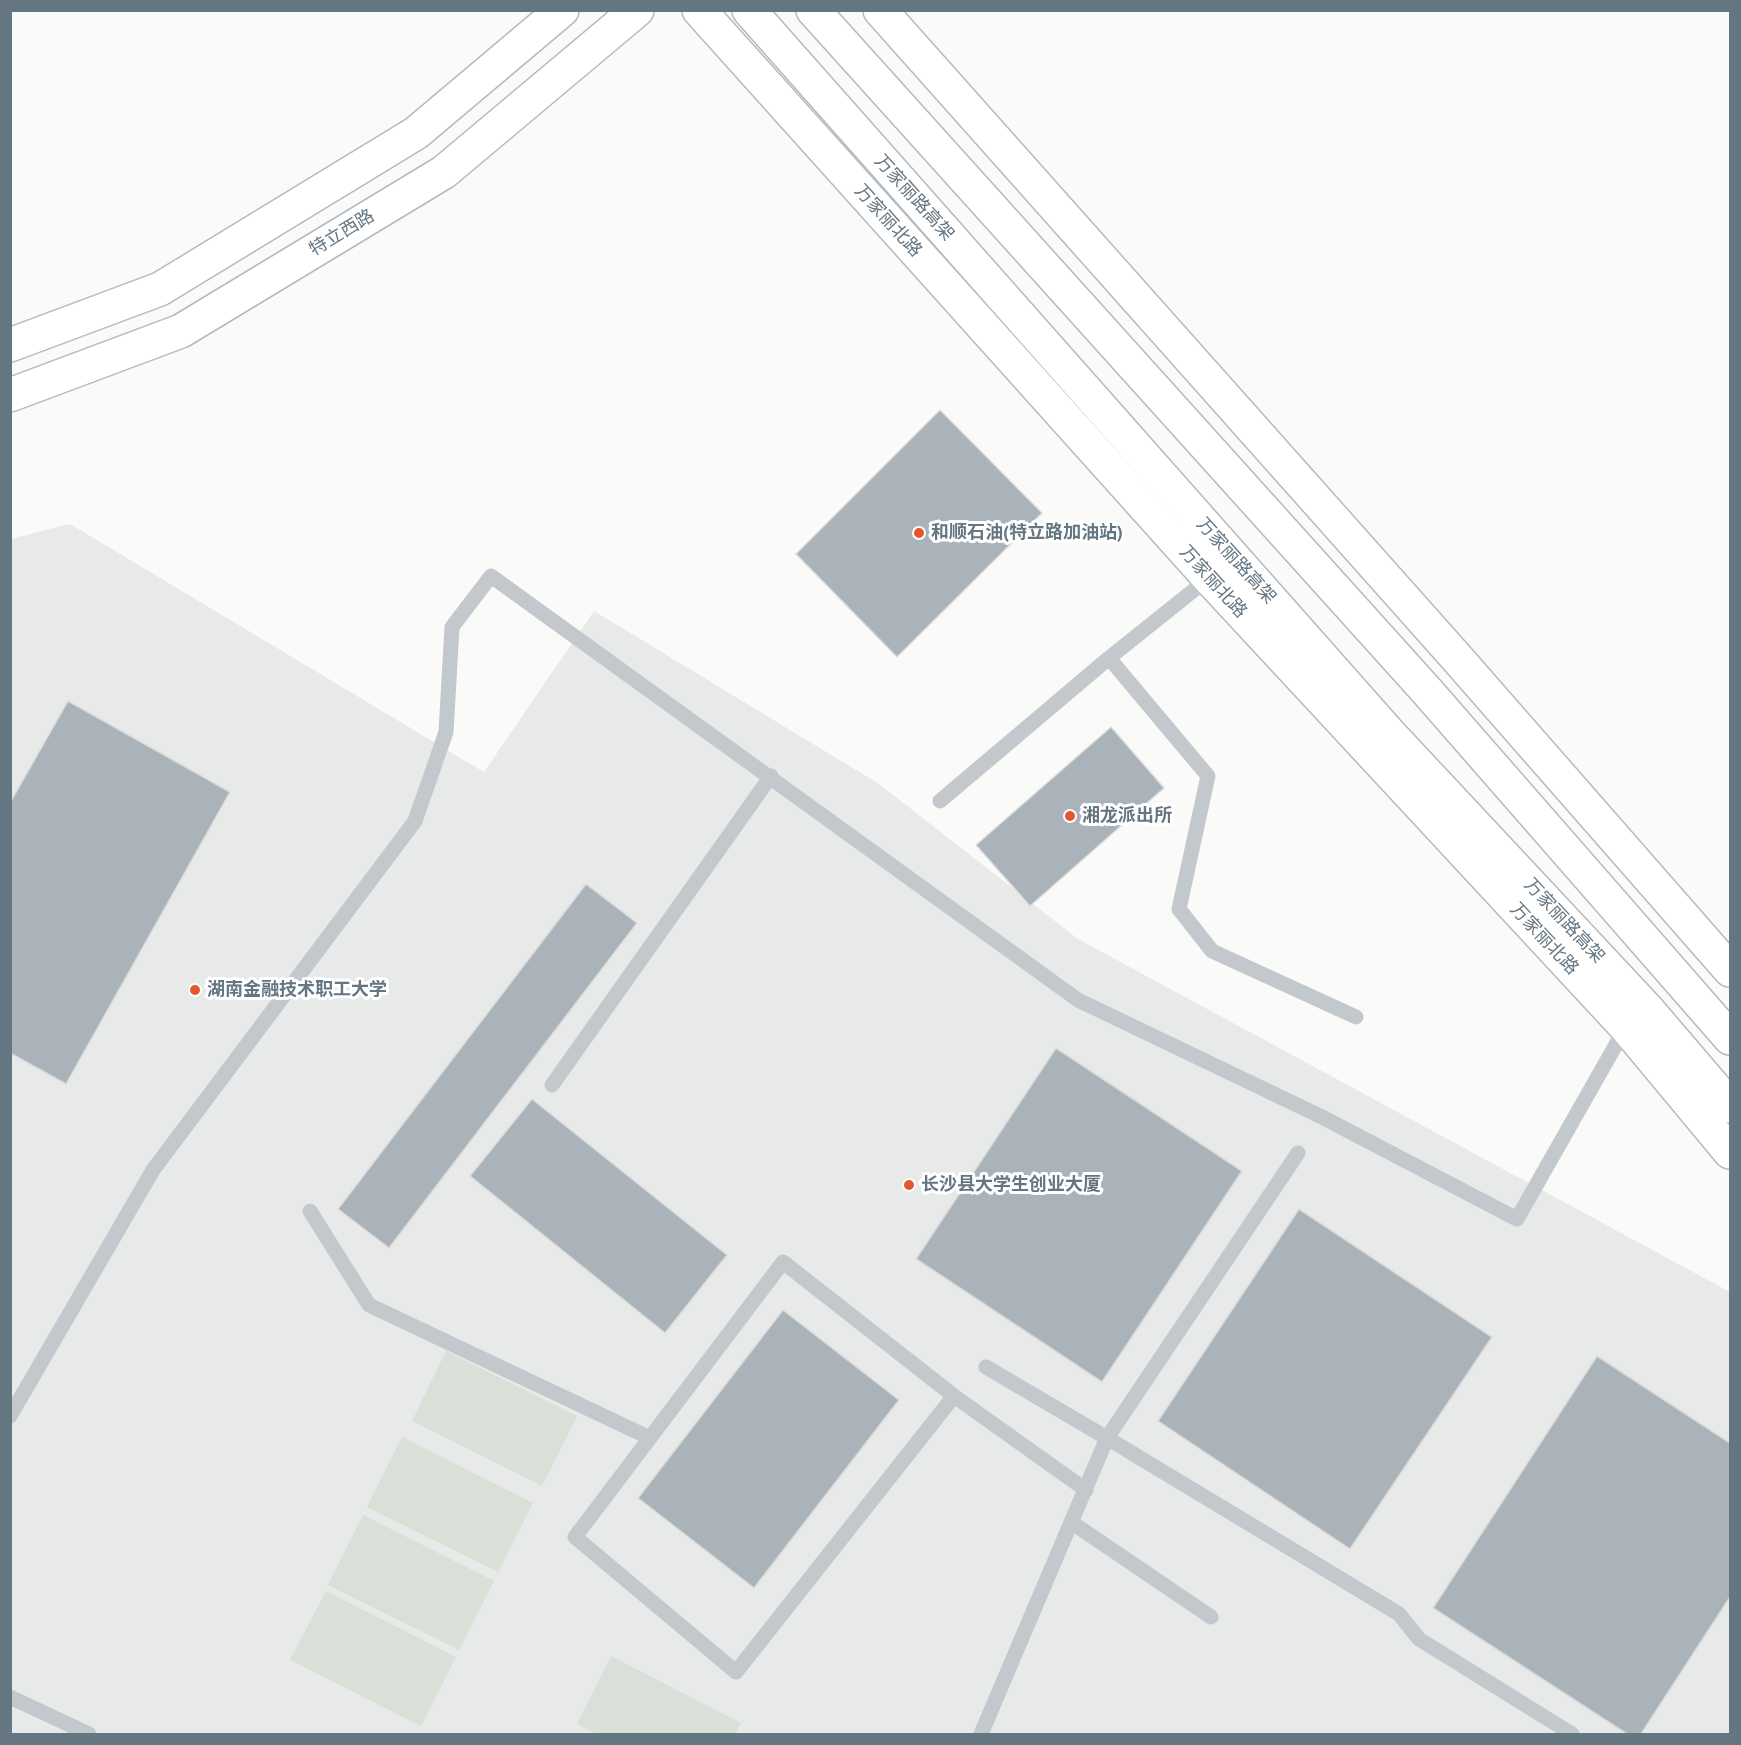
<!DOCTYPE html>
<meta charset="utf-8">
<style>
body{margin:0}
#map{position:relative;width:1741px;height:1745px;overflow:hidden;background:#fafaf8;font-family:"PT Sans",sans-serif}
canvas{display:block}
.frame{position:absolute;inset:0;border:12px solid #657683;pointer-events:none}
</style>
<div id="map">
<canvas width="1741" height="1745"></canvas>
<div class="frame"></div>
</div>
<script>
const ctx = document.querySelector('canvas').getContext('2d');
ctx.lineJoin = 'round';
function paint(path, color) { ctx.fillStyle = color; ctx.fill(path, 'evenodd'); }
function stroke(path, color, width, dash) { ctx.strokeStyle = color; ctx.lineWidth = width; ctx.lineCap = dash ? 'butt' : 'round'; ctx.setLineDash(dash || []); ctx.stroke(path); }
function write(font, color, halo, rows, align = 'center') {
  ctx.font = font + ' "PT Sans","Noto Sans SC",sans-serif'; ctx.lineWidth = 6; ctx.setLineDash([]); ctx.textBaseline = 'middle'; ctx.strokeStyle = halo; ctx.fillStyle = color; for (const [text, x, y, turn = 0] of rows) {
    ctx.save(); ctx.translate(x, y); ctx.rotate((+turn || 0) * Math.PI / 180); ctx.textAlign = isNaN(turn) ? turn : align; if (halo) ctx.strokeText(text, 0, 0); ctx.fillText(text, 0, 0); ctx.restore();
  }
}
const built = new Path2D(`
 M70,524L484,772L594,611L879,784L1078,939L1730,1292V1734H11V539Z`);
const green = new Path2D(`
 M446,1351L577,1416L542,1486L412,1421Z
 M402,1437L533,1503L498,1572L367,1507Z
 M363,1515L494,1581L459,1650L328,1585Z
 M326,1591L456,1657L421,1726L290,1660Z
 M611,1656L741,1723L735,1734H597L577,1724Z`);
const building = new Path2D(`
 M940,410L1042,513L897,657L796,554Z
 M68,701L230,792L66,1084L10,1053V803Z
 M1111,727L1164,788L1030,906L976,845Z
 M586,884L637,923L389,1248L338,1209Z
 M1056,1048L1242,1171L1102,1382L916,1259Z
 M532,1099L727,1255L665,1333L470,1176Z
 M1299,1209L1492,1337L1350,1549L1158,1421Z
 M783,1310L899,1400L754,1588L638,1498Z
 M1597,1356L1730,1443V1597L1641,1734H1627L1433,1608Z`);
const lane = new Path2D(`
 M1109,658L1208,776L1179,909L1212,951L1356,1017
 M940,801L1109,658L1209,578
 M552,1085L771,776
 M310,1211L369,1305L650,1438
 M986,1367L1107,1438L1399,1614L1419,1639L1572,1734
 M954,1396L736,1672L575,1537L783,1262L954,1396L1086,1490
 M10,1416L153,1170L415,821L446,732L452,627L491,576L1078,1000L1322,1117L1517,1219L1626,1027
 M1071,1522L1211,1617
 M10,1697L89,1734
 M981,1734L1107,1438L1298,1153`);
const secondary = new Path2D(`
 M10,345L160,289L416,133L562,10
 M10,395L181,331L444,172L637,10`);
const primary = new Path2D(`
 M699,10L1209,578L1626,1027L1730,1152
 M880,10L1456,657L1730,970`);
const highway = new Path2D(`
 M749,10L1387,731L1647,1009L1730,1106
 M813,10L1426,690L1730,1038`);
const markers = [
 [919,533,6,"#e4572e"],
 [1070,816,6,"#e4572e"],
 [195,990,6,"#e4572e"],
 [909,1185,6,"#e4572e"]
];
const streetNames = [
 ["万家丽路高架",914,198,48],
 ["万家丽北路",888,221,48],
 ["特立西路",342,233,-31],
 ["万家丽路高架",1236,561,48],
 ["万家丽北路",1213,582,48],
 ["万家丽路高架",1564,921,47],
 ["万家丽北路",1544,939,47]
];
const poiNames = [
 ["和顺石油(特立路加油站)",931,533],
 ["湘龙派出所",1082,816],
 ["湖南金融技术职工大学",207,990],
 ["长沙县大学生创业大厦",921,1185]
];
paint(built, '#e8e9e9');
paint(green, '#dadfd7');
paint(building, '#aab3b9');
stroke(building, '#dcdcda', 1.5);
stroke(secondary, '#b3babf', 36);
stroke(primary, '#b5babe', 36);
stroke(highway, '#b4b9bd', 36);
stroke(lane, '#c3c8cc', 15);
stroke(secondary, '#fff', 33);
stroke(primary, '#fff', 33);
stroke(highway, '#fff', 33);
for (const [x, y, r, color] of markers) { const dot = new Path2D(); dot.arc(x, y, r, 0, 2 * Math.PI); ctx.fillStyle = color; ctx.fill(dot); stroke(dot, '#fff', 2); }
write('18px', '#657683', '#fff', streetNames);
write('bold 18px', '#657683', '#fff', poiNames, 'left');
</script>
